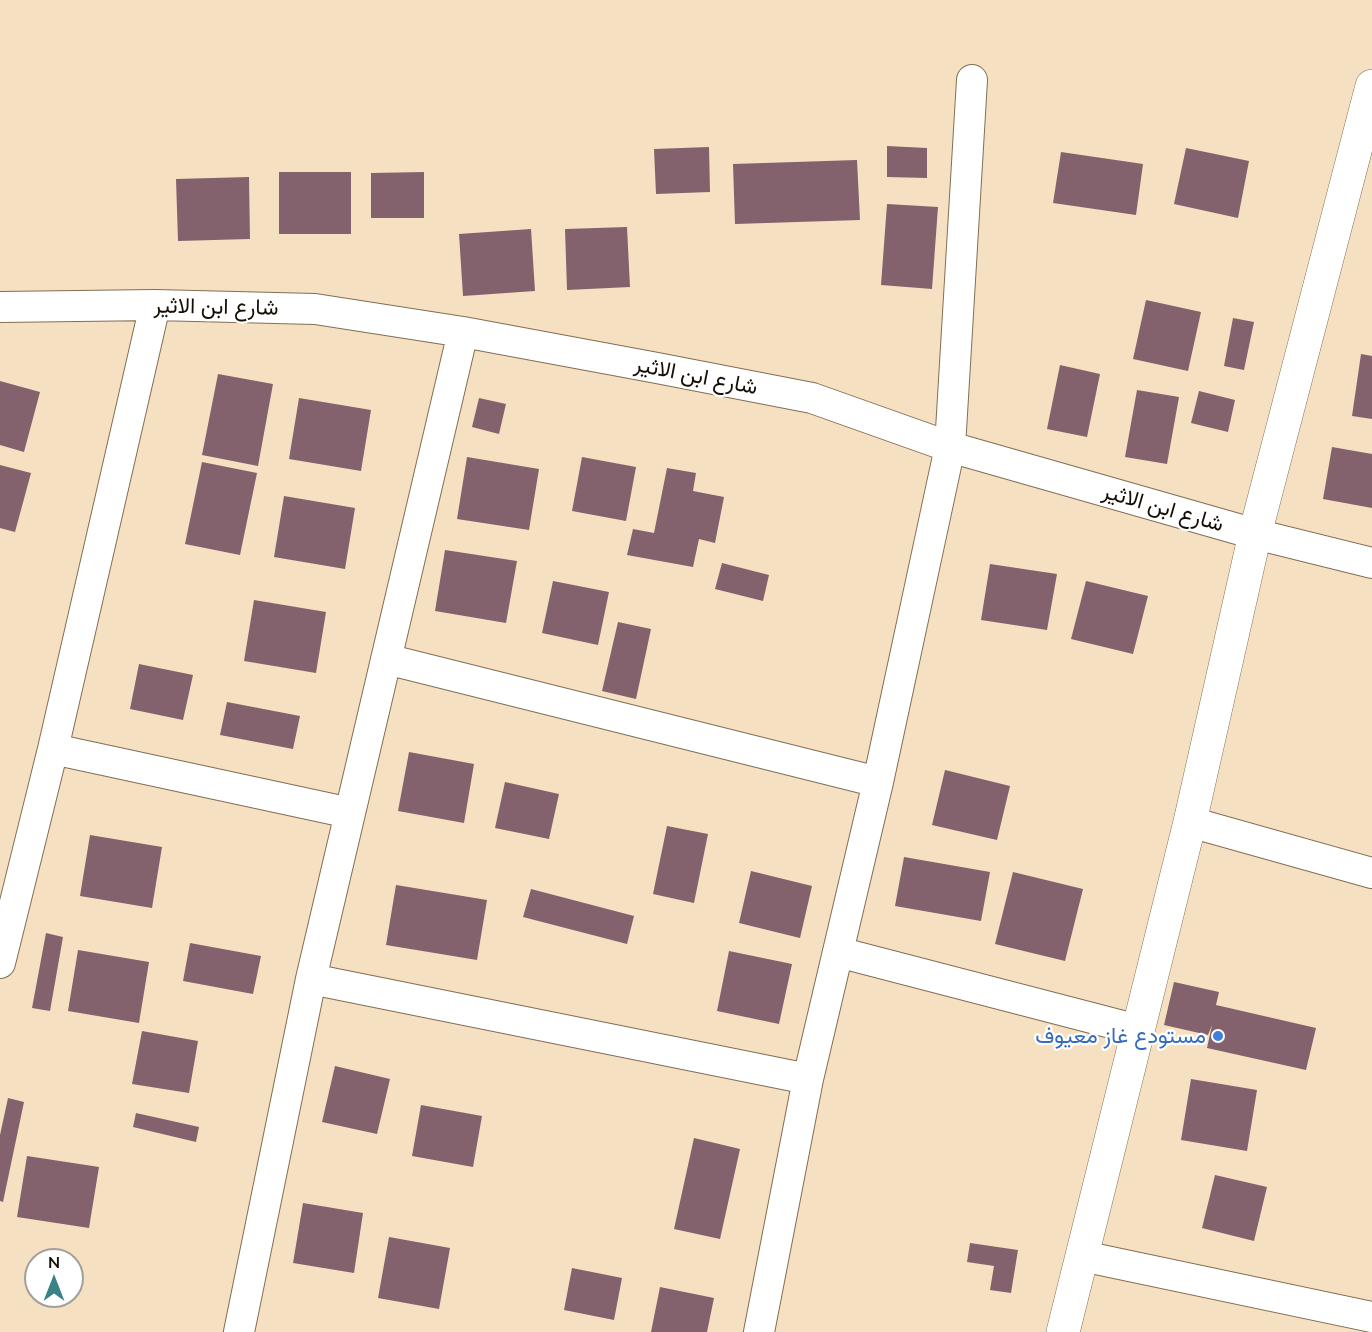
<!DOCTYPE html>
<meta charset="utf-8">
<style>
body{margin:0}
#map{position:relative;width:1372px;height:1332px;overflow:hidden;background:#f6e0c2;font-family:Mulish,sans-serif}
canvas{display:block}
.north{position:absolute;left:24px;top:1248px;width:60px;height:60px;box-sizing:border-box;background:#fff;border:2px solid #a19f9b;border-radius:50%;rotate:0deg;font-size:16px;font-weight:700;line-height:24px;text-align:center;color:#150e05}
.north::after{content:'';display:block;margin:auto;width:21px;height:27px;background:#3a8286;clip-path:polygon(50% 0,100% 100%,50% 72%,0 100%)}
</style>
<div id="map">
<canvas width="1372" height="1332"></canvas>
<div class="north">N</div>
</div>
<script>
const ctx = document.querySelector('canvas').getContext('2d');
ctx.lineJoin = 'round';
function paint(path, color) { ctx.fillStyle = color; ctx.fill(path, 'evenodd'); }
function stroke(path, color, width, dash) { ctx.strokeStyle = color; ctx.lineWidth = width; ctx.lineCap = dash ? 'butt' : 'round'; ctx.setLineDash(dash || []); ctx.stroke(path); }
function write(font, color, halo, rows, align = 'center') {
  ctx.font = font + ' Mulish,Vazirmatn,sans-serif'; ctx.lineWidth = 4.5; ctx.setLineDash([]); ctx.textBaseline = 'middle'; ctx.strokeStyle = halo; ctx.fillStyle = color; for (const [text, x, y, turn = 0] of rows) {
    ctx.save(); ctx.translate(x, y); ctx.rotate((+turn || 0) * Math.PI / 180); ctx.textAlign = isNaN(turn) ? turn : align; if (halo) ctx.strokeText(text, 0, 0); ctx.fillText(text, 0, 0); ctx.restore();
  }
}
const building = new Path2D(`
 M887,146L927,148V178L887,177Z
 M709,147L710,192L656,194L654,149Z
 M1186,148L1249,161L1238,218L1174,204Z
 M1061,152L1143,164L1136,215L1053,203Z
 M857,160L860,220L735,224L733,164Z
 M279,172H351V234H279Z
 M424,172V218H371V173Z
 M249,177L250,239L178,241L176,179Z
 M887,204L938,207L932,289L881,285Z
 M627,227L630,287L567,290L565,229Z
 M531,229L535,291L463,296L459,234Z
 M1146,300L1201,312L1188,371L1133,359Z
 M1233,318L1254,322L1244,370L1224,366Z
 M1361,354L1372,356V419L1352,416Z
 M1060,365L1100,374L1087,437L1047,429Z
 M218,374L273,384L258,466L202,455Z
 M0,381L40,392L24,452L0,445Z
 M1137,390L1179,397L1167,464L1125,457Z
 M1199,391L1235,400L1228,432L1191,423Z
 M299,398L371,410L361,471L289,459Z
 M479,398L506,404L499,434L472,427Z
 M1332,447L1372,454V508L1323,499Z
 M467,457L539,469L529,530L457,519Z
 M582,457L636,467L626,521L572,511Z
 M202,462L257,473L240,555L185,544Z
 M0,465L31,473L15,532L0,528Z
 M667,468L696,473L693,491L724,497L715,543L699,539L693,567L627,555L633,529L654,533Z
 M284,496L355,508L345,569L274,557Z
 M445,550L517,561L506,623L435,611Z
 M722,563L769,575L763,601L715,589Z
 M990,564L1057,574L1047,630L981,620Z
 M553,581L609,592L598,645L542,633Z
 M1086,581L1148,596L1133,654L1071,639Z
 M254,600L326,612L316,673L244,661Z
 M618,622L651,629L636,699L602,691Z
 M139,664L193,675L183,720L130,709Z
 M227,702L300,716L293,749L220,735Z
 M409,752L474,764L464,823L398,811Z
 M945,770L1010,786L997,840L932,825Z
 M505,782L559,794L549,839L495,828Z
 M667,826L708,834L694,903L653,894Z
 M90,835L162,847L152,908L80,896Z
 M904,857L990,872L981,921L895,906Z
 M751,871L812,886L800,938L739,923Z
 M1013,872L1083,889L1065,961L995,944Z
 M396,885L487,900L477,960L386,945Z
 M531,889L634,916L627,944L523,917Z
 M46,933L63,937L50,1011L32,1008Z
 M190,943L261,956L253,994L183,981Z
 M78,950L149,962L139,1023L68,1011Z
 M729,951L792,964L779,1024L717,1011Z
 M1174,982L1219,992L1216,1005L1316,1028L1306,1070L1207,1048L1212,1025L1208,1035L1164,1025Z
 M142,1031L198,1041L189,1093L132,1084Z
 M335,1066L390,1079L377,1134L322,1122Z
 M1191,1079L1257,1090L1247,1151L1181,1140Z
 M8,1098L24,1102L3,1202L0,1201V1135Z
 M421,1105L482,1116L473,1167L412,1156Z
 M136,1113L199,1127L196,1142L133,1127Z
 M694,1138L740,1149L720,1239L674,1229Z
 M27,1156L99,1167L89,1228L17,1217Z
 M1215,1175L1267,1187L1254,1241L1202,1228Z
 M303,1203L363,1213L354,1273L293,1263Z
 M389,1237L450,1248L439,1309L378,1298Z
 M970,1243L1018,1250L1011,1293L990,1290L994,1266L967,1262Z
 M572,1268L622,1278L614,1320L564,1310Z
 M660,1287L714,1298L707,1332H651Z`);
const street = new Path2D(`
 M0,307L155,305L315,309L463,332L657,368L812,398L950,447L1255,534L1372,563
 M386,659L878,782
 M53,749L350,813
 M1190,822L1372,873
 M838,952L1138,1030
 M0,963L53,749L155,305
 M311,979L808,1079
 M1082,1256L1372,1317
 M239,1332L311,979L463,332
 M759,1332L808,1079L878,782L950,447L972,80`);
const primary = new Path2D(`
 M1063,1332L1190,822L1255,534L1372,86`);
const markers = [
 [1218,1036,6,"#3f7fe0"]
];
const streetNames = [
 ["شارع ابن الاثير",216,307,1],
 ["شارع ابن الاثير",696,376,11],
 ["شارع ابن الاثير",1163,508,16]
];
const shopNames = [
 ["مستودع غاز معيوف",1206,1036]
];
paint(building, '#83626d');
stroke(street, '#826e54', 32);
stroke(primary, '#826e54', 34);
stroke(street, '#fff', 30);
stroke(primary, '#fff', 33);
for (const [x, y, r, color] of markers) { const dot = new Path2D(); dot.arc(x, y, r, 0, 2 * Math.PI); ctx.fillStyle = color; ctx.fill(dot); stroke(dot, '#fff', 2); }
write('22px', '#150e05', '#fff', streetNames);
write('22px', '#366cbe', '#fff', shopNames, 'right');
</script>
